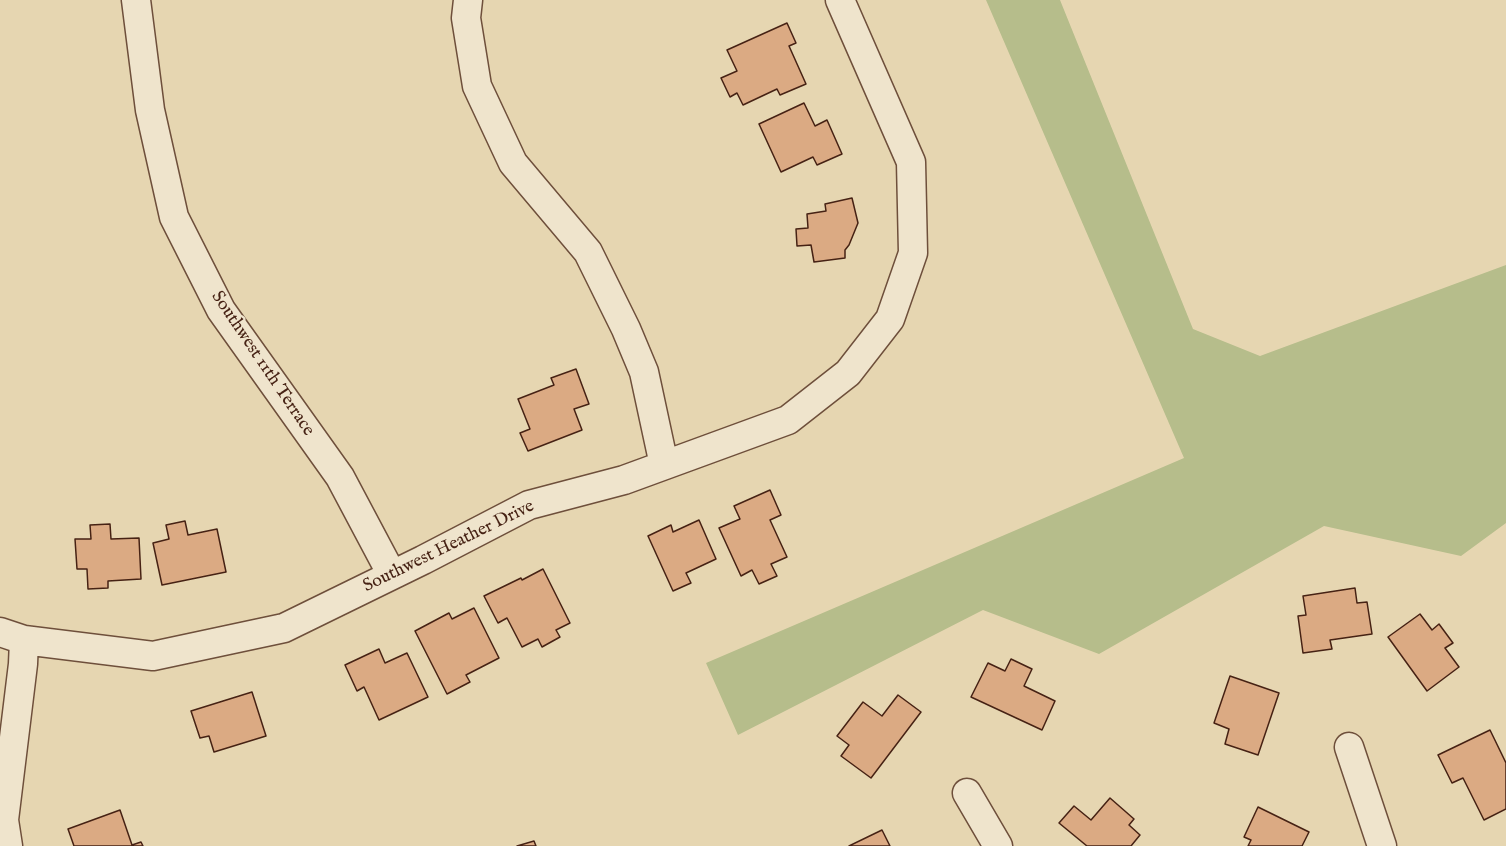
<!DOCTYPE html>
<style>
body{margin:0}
canvas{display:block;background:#e6d6b1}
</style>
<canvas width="1506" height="846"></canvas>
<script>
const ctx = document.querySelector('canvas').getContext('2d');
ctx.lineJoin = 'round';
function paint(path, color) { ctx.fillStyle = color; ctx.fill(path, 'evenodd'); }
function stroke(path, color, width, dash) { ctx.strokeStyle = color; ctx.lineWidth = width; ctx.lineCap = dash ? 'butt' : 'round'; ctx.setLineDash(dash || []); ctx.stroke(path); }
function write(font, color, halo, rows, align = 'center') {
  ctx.font = font + ' "IM FELL English",serif'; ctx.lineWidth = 4.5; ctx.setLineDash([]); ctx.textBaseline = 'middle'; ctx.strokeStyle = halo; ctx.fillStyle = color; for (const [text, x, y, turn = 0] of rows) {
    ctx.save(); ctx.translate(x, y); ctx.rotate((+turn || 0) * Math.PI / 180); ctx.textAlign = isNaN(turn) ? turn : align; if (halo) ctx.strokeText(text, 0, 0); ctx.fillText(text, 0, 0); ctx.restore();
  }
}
const green = new Path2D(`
 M986,0H1060L1193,329L1260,356L1506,265V523L1461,556L1324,526L1099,654L983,610L738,735L706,663L1184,458Z`);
const building = new Path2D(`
 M787,23L796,43L789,46L806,84L780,95L777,89L743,105L737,93L730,97L721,78L737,71L727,50Z
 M804,103L815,126L827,120L842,154L817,165L813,157L781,172L759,124Z
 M852,198L858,223L849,245L845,250V258L814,262L811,245L797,246L796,229L808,228L807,214L826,211L825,204Z
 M576,369L589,404L574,409L582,430L528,451L520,433L530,429L518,399L554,385L551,378Z
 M770,490L781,515L770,520L787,557L771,564L777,576L759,584L752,570L741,576L719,528L740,519L734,506Z
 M699,520L716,559L686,573L691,583L673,591L648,536L671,525L673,532Z
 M185,521L188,535L217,529L226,572L162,585L153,543L169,539L166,525Z
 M110,524L111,539L139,538L141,579L108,581V588L88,589L87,569H77L75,539H91L90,525Z
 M543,569L570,623L556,630L560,637L542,647L538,639L522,647L507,618L498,623L484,596L521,578L522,580Z
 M1355,588L1357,603L1367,602L1372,634L1330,640L1332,649L1303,653L1298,616L1306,615L1303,596Z
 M474,608L499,658L466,675L470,682L447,694L415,631L449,613L452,619Z
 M1420,614L1432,630L1439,624L1453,643L1445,648L1459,667L1427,691L1388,637Z
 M379,649L385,663L407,653L428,697L379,720L364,687L357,691L345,665Z
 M1011,659L1032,669L1024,686L1055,701L1042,730L971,697L988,663L1005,671Z
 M1230,676L1279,693L1258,755L1225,744L1229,729L1214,723Z
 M252,692L266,736L214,752L209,736L200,738L191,711Z
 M898,695L921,712L871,778L841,756L849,745L837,736L863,702L882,716Z
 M1490,730L1506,763V809L1484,820L1463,778L1452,783L1438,755Z
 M1110,798L1134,819L1129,825L1140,835L1131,846H1087L1059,823L1074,806L1091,820Z
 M1258,807L1309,832L1302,846H1248L1251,840L1244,837Z
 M120,810L132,845L141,842L143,846H74L68,829Z
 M882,830L890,846H849Z
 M534,841L536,846H517Z`);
const minor = new Path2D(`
 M136,0L150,110L174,217L221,310L340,477L392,575
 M468,0L466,18L477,86L513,163L588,252L626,329L644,372L664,465
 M0,632L24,640L153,656L284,628L423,560L529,505L624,480L788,420L848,373L890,319L913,253L911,162L840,0
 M1349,747L1382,846
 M967,793L998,846
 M8,846L4,820L23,664L24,640`);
const streetNames = [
 ["Southwest 11th Terrace",262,364,56],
 ["Southwest Heather Drive",449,547,-26]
];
paint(green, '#b6bd8b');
paint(building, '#dbaa83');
stroke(building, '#462214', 1.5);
stroke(minor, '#6e4f3b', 31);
stroke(minor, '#efe4cc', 28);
write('18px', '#462214', '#efe4cc', streetNames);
</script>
